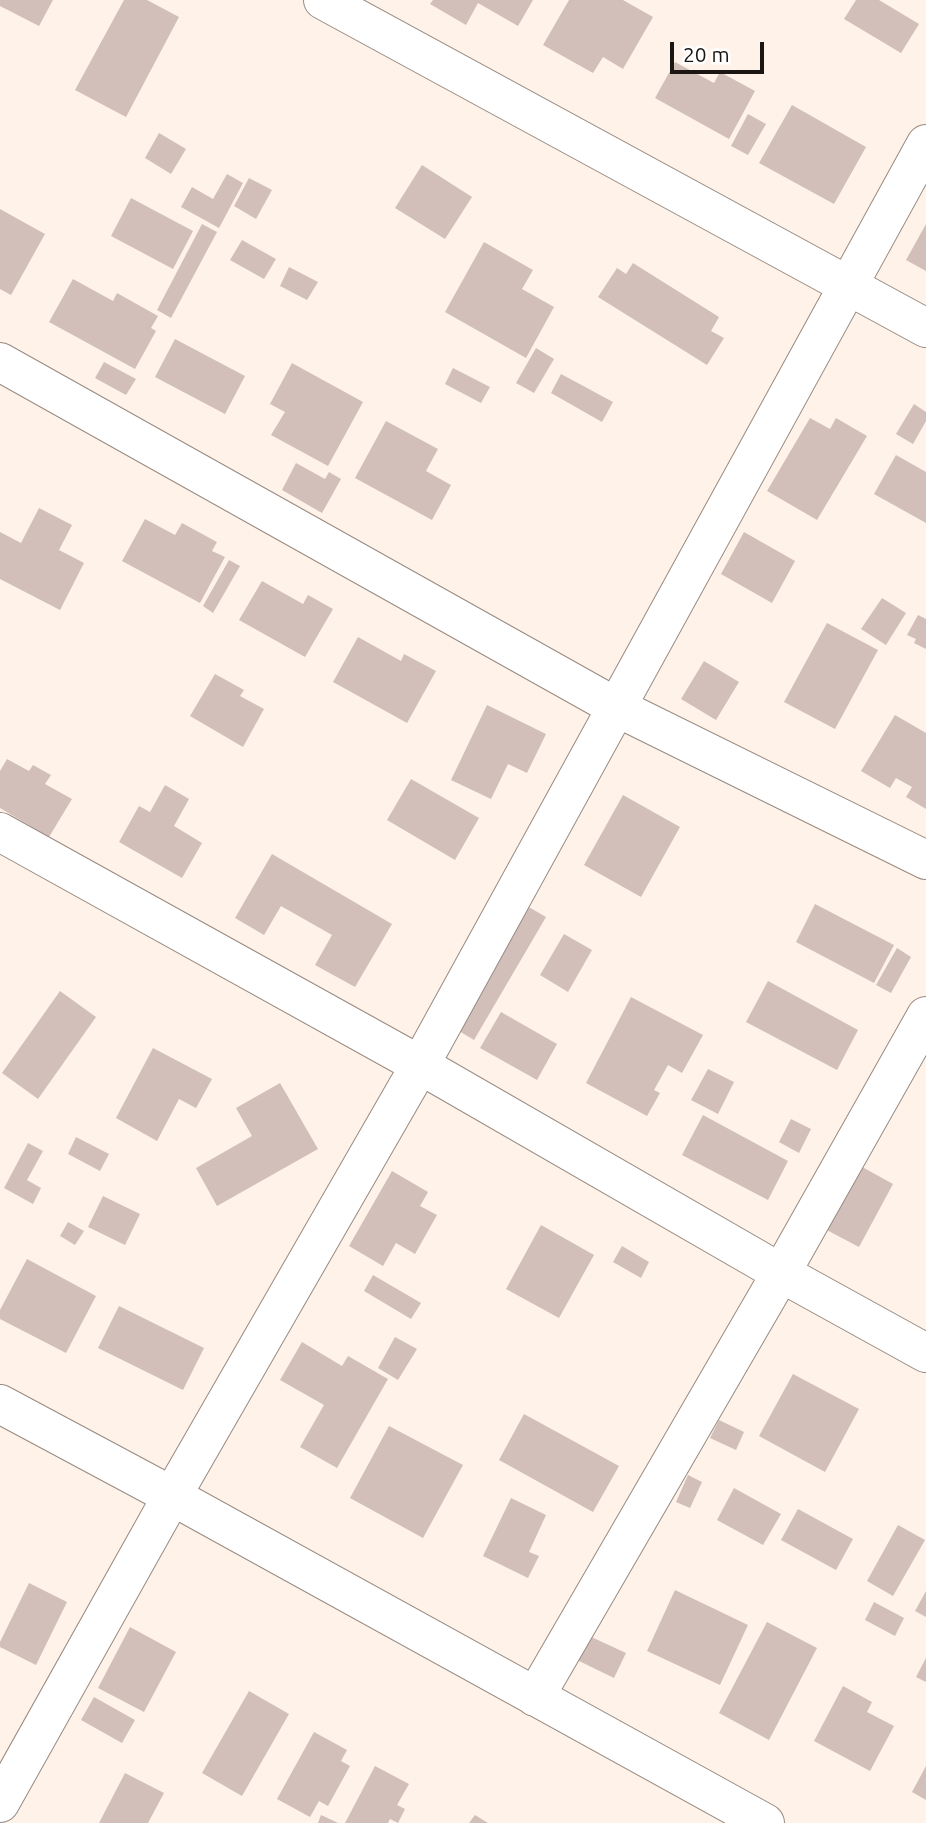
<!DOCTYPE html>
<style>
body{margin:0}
#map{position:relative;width:926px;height:1823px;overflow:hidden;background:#fef2e9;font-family:Ubuntu,sans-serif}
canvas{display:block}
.scale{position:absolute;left:670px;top:42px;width:94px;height:32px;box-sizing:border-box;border:4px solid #1b1612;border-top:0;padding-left:9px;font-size:21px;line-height:24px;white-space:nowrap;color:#1b1612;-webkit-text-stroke:5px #fff;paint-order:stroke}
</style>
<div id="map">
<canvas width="926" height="1823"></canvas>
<div class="scale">20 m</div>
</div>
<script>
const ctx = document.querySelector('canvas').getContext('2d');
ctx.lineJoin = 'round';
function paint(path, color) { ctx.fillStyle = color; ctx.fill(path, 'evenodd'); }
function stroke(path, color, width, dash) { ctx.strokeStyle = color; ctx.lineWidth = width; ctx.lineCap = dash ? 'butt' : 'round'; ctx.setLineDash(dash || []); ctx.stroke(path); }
const building = new Path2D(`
 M0,0H53L39,26L0,6Z
 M124,0H147L179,17L126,117L75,90Z
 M433,0H533L518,26L478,3L466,25L430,4Z
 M569,0H623L653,17L623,69L603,57L593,73L543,45Z
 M856,0H879L919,24L901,53L844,19Z
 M675,62L714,83L720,72L755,91L729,139L655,98Z
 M792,105L866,147L834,204L759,163Z
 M748,114L766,124L748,155L731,146Z
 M159,133L186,149L171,174L145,158Z
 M422,165L472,197L445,239L395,208Z
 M227,174L243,183L219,228L181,207L192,187L213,199Z
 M249,178L272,190L256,219L234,206Z
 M131,198L193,231L173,269L111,236Z
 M0,209L45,234L11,295L0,289Z
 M202,224L217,232L171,318L157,310Z
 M926,224V271L906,260Z
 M242,240L276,259L264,279L230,260Z
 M484,242L533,270L522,289L554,307L526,358L445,312Z
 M633,263L719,317L711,331L724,338L707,365L598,297L617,268L626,274Z
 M289,267L318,282L307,300L280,286Z
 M73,279L113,301L117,293L158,316L151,328L156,331L135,369L49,322Z
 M175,339L245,376L225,414L155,377Z
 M536,348L554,359L534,393L516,383Z
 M104,362L136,379L126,395L95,378Z
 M292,363L363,402L328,466L271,435L285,412L270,404Z
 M453,368L490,387L481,403L445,384Z
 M561,374L613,402L602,422L551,393Z
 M914,404L926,412V421L913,444L896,434Z
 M810,418L830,429L836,418L867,436L817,520L767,491Z
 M386,421L438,449L426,471L451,485L432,520L355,478Z
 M896,455L926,472V523L874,494Z
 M296,463L325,479L329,472L341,479L322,513L282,490Z
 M39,508L72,525L59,550L84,563L60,610L0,579V532L21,543Z
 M145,519L175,535L182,523L217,542L212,551L225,557L200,603L122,561Z
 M744,532L795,561L772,603L721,574Z
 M229,560L240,566L213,613L203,606Z
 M262,581L303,604L308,595L333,609L305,657L239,620Z
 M882,598L906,613L886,645L861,629Z
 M918,615L926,619V649L914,643L916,639L907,635Z
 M827,623L878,650L835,729L784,702Z
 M358,637L401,661L404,654L436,671L407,723L333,682Z
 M704,661L739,682L716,720L681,699Z
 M215,674L244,690L240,696L264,709L243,747L190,716Z
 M487,705L546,734L527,773L508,764L491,799L451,780Z
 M895,715L926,733V809L906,797L912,787L896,778L890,788L861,771Z
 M7,759L29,771L33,765L51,775L45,784L72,799L49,837L0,808V771Z
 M411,779L479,818L455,860L387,820Z
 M165,785L189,799L174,826L202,843L182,878L119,842L139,806L150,812Z
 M623,795L680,827L641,897L584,865Z
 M272,854L392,924L355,987L315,965L332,935L281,906L264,935L235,918Z
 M520,902L546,917L474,1040L449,1025Z
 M815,904L894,945L874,983L796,942Z
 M564,934L592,950L568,992L540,975Z
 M897,948L911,957L891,993L876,985Z
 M768,981L858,1030L837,1070L746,1022Z
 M60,991L96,1017L38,1099L2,1073Z
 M631,997L703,1035L682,1073L668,1065L654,1090L660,1093L647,1116L586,1083Z
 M501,1012L557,1044L537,1080L480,1048Z
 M153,1048L212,1079L196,1108L179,1099L157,1141L116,1118Z
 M708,1069L734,1082L718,1114L691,1100Z
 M280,1083L318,1149L217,1206L196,1168L252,1136L236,1108Z
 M703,1115L788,1161L768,1200L682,1155Z
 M791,1119L811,1129L799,1153L779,1142Z
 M76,1137L109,1154L100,1171L68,1154Z
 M28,1143L43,1151L27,1180L41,1188L33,1204L4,1188Z
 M855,1163L893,1184L859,1247L821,1227Z
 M392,1171L428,1192L420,1206L437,1215L415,1254L396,1243L383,1266L349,1246Z
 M103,1196L140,1214L125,1245L88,1227Z
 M68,1222L84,1231L75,1245L60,1236Z
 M541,1225L594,1255L559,1318L506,1289Z
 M622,1246L649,1262L641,1278L613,1262Z
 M27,1259L96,1296L66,1353L0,1319V1310Z
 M373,1275L421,1303L411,1319L364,1291Z
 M119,1306L204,1348L183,1390L98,1348Z
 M395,1337L417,1349L398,1380L378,1368Z
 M302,1342L342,1366L348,1356L388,1379L337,1468L300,1447L324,1405L280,1380Z
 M793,1374L859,1409L825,1472L759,1436Z
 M524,1414L619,1466L593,1512L499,1460Z
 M719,1420L744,1432L736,1450L710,1438Z
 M389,1426L463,1465L423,1538L350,1498Z
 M688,1475L702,1482L690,1508L676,1502Z
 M734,1488L781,1514L763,1545L717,1520Z
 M511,1498L546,1515L529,1552L539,1556L528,1578L483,1556Z
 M798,1509L853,1539L836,1570L781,1540Z
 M898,1525L925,1540L893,1596L867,1581Z
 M29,1583L67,1602L36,1665L0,1647V1642Z
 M675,1590L748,1625L720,1685L647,1651Z
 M926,1591V1617L915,1611Z
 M874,1602L904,1618L895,1636L865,1620Z
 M767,1622L817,1648L769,1740L719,1713Z
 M130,1627L176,1652L144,1712L98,1688Z
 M587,1635L626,1653L614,1678L575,1659Z
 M926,1658V1682L916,1677Z
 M843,1686L872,1702L867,1712L894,1726L870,1771L814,1741Z
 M249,1691L289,1714L242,1796L202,1773Z
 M94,1697L135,1720L122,1743L81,1720Z
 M314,1732L347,1750L341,1761L350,1766L328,1806L319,1801L310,1817L277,1799Z
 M375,1766L409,1784L397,1805L405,1809L398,1823L390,1819L388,1823H345Z
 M926,1766V1800L912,1792Z
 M125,1773L164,1793L148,1823H99Z
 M321,1815L338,1823H318Z
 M475,1815L488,1823H469Z`);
const minor = new Path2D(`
 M323,0L926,328
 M0,362L616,707L926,860
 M0,832L420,1065L781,1273L926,1353
 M0,1404L172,1496L765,1823
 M535,1697L781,1273L926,1016
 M0,1803L172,1496L420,1065L926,144`);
paint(building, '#d2bfba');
stroke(minor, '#988a80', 40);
stroke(minor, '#fff', 38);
</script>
